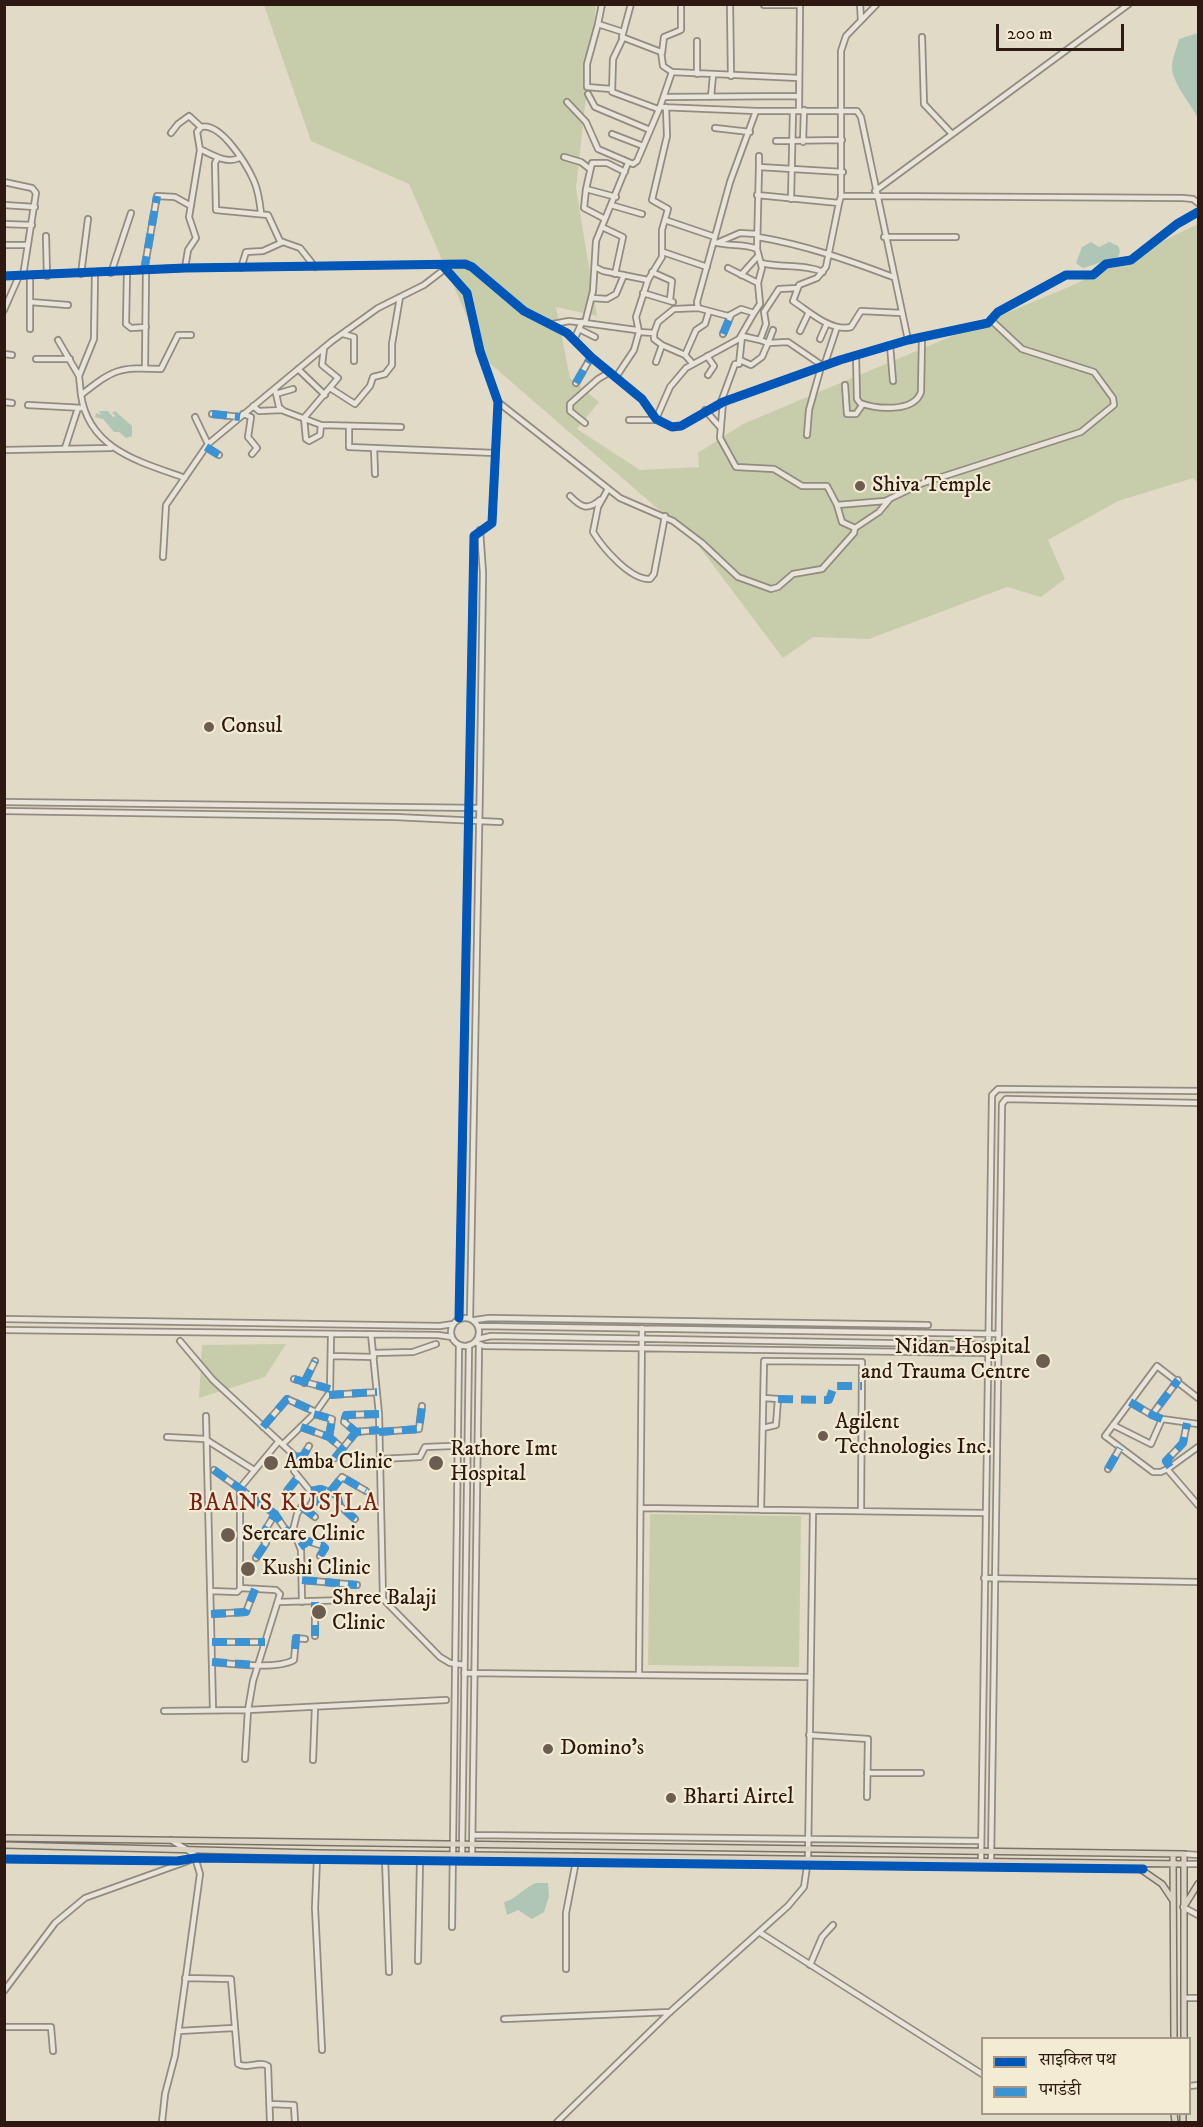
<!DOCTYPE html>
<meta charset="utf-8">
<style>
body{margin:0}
#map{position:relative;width:1203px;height:2127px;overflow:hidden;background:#e1dac6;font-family:"IM FELL DW Pica","Noto Serif Devanagari",serif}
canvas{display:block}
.frame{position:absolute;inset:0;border:6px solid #2d1911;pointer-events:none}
.legend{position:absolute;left:981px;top:2037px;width:210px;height:78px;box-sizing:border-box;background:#f3ebd3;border:2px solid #a49785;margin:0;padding:8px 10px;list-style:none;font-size:18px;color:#2d1911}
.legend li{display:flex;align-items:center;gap:12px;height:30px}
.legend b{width:30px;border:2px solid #a49785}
.scale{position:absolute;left:996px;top:24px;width:128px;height:27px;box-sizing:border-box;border:3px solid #2d1911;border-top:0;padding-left:8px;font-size:18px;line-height:21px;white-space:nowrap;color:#2d1911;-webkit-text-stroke:4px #f3ebd3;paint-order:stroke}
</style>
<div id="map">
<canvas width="1203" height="2127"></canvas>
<div class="frame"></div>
<ul class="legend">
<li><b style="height:8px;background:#0057b8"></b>साइकिल पथ</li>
<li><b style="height:8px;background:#3c93d3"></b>पगडंडी</li>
</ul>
<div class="scale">200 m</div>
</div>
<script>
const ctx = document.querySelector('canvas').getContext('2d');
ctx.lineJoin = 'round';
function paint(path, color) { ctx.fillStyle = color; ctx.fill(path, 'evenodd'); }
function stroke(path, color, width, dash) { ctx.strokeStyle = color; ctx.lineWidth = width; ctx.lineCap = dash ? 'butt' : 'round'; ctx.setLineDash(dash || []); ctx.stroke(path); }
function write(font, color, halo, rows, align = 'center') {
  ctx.font = font + ' "IM FELL DW Pica",serif'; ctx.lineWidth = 4.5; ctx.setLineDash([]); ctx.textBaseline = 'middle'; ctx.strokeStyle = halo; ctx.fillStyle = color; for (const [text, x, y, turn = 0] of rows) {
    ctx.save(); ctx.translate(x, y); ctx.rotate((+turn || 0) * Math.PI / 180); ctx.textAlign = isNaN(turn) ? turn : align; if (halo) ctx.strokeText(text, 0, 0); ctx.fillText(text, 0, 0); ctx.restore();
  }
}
const green = new Path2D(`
 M264,5H596L576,188L597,316L556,307L570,378L599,402L577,429L640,470L699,467L698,453L743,424L1071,286L1198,224V483L1193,478L1118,501L1048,540L1065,579L1041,597L1007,587L869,639L813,637L783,658L695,541L486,360L409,184L311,141Z
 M286,1344L265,1377L199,1398L202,1345Z
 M650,1514L801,1516L799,1667L648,1665Z`);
const water = new Path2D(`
 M1198,33V118C1191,104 1172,83 1172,67C1172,58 1177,48 1179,39Z
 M1091,242L1099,247L1109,242L1118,246L1120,251L1118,257L1083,268L1076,263L1082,247Z
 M99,411H108L113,417L116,416L112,413L115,411L132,426V436L126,438L119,432H114L103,419L95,417L96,413L101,415Z
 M536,1883H548L549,1896L544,1912L532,1919L518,1910L507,1915L504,1902C517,1899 523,1888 536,1883Z`);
const minor = new Path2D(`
 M631,4L622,37L661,52L663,66L672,72L799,78
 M730,4L731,76
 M860,4L861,20
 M764,5H800
 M598,24L602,4
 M922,37L924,104L952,134
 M623,38L613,59L612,92L658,109
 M662,53L664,37L681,30V4
 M697,74V41
 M611,89L587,87V64L598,24L623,32
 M588,94L595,107L650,130
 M664,97L798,96
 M711,97L713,75
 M567,102L586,122L598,149L633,164L637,161L660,107L756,111H857L861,117L908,340
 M660,107L672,72
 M799,110L800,4
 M715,128L750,132
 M171,133L178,124L189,116L201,127
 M612,134L643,146
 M776,141L842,140
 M803,142L804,110
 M200,149C212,155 227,164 239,158
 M564,157L581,162L590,169
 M217,159L215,163L216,210L268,215L280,241L300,248L315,267
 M759,167V156
 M4,182L32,188L36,193L23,276
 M586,189L584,208L605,219
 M875,191L1129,4
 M757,195L839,203L841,196H877L1183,198L1193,199L1198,203
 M841,196V51L846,36L877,4
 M616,197L586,189L592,163H607L625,172
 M791,199L793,111
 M839,203L826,267L817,278L799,285L793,301C810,312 831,332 851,327L861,311L902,313
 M4,205L35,207
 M611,205L642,214
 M665,220L715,237
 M4,224L32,225
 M602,227L623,237L615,274
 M46,236L47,276
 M758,237C805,245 848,260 893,277
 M884,237H956
 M714,242C728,247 743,243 757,249
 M717,243L740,233L757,234
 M4,245H28
 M663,252L707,267
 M761,263C782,268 804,264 823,272
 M443,266L467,293L480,351L498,402L492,523L474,536L459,1318
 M595,267L603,271L648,280L636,317L639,332L654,333L658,322L674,309L698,308L728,316L741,309L754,313L760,304L758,283L762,268L757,249L759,167L843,172
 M185,268L188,250L196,238L189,217L200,150L197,132L201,127C221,122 247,165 254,181C258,190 260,204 261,213
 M241,268L246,252L263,251L283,242
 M728,268L758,283
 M144,271L157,196L175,197L191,206
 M127,272L126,324L131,328L146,327
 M652,272L672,281L670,300
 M111,273L131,213
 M81,274L88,219
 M741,275L758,256
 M4,276L185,268L465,264L472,267L524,311L567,333L591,357L642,399L656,419L672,427L681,426L723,402L840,360L908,340L988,323L998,312L1066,275H1093L1106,264L1131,260L1177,224L1198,212
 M30,277V329
 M648,280L662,257V230L668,209L652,200L667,136L666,107
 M643,293L673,302
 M592,298L607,299L616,294L624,275
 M30,302L68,305
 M698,308L697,302L730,182L756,111
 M4,310L19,276
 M585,323L636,330
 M553,324L569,321L585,323L593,291L596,241L628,163
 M579,329L595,337
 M773,330L768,343L760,340L766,324L764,312L779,289L798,288
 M800,331L809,312
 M654,333V339L662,345L685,355
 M343,334L354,337V361
 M723,334L731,315
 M820,339L827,323
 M58,340L79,376L81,395
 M574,340L582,322
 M890,345L893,381
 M4,354L12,355
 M856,355L857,399L860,403C876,409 914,413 921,392L922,337
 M707,356L714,366L708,375
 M36,359H70
 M740,360L751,365L762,357L768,343L788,342L823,366
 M656,362L662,345
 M693,364L685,355L696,330L705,324L709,311
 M824,366L837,327
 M145,368L146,271
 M298,369L325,395
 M79,376L94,339L95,273
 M616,377L634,350L639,332
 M576,383L591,357
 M845,385L847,414H856L863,404
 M330,388L355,404L370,386L373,377L385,374L392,365V344L400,297
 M275,389L279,407L284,411L321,425L401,427
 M276,394L293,389
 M4,402L12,403
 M498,402L620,498L673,521L702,543L738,577L771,589L778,587L793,574L822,569L854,533L855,528L842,522L837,505
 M721,402L735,364H739L742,336L760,340
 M723,402L720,438L736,467L774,469L802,486H827L837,505L885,501L923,483L1081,432L1114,405L1113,398L1094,372L1022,349L991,320
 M28,405L83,408
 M253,406L259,411L282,410
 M705,410L720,427
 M212,414L240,417
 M243,414L251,417L248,437L257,448L252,454
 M195,417L208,444
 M304,418L338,378L322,365L324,348
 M304,418L306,439L309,441L320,435L321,425
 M656,419L670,387L686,368L739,339L754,313
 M629,420H657
 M585,423L570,411V404L598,379L610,372
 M349,426V447L495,453
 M807,435L809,410L821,367
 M206,447L219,455
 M65,448L78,408
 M374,448L375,474
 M4,450L111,448
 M185,478C141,462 89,450 81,395C114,369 118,367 161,369L178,335H191
 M608,489L598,507L593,532C603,548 630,580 650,579L654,574L665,516
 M570,496C581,507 587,511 600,500
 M855,528L879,512L889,500
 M163,557L166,505L208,444L332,341L378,308L424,285L446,268
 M4,802L479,808
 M4,811L395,817L500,822
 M451 1332a14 14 0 1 1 28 0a14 14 0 1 1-28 0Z
 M470,1318L480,780L483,573L480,530
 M4,1319L440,1326L453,1324
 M475,1320L489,1318L928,1325
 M478,1326L999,1334
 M4,1330L438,1335L452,1337
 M371,1334L379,1414L383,1599
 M478,1339L491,1336L998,1345
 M180,1341L213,1380L296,1457L294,1471L311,1492L297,1514L293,1530L301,1550L302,1602
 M475,1342L484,1346L987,1353
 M373,1353L413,1352L436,1344
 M331,1356L374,1357
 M294,1379L330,1389
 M304,1383L315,1361
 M329,1395L377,1392
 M1198,1398L1157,1366L1105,1436L1153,1472H1161L1167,1469L1198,1505
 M1130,1402L1152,1415
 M314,1414L332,1419L329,1437
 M379,1414L346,1415L344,1422L356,1432L379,1430
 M206,1416L213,1710
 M1162,1419L1152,1415L1178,1380
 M1113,1425L1151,1444L1162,1419L1198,1424
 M263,1427L287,1399L316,1412
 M301,1427L329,1437L342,1448
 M763,1428L776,1425L778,1399L764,1398
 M379,1432L419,1429L422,1406
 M167,1437L205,1439L254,1470
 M283,1444L316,1412L330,1392L331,1335
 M296,1457L303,1456L309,1446
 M335,1458L356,1432
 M380,1459L420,1457L425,1447L451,1446
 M1170,1467L1166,1461L1183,1443L1187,1423
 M1169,1468L1198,1447
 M1108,1469L1120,1448
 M214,1470L275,1514L285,1529L293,1534
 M287,1491L298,1477
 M311,1491L321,1489L337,1495L340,1506L355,1519
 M330,1492L342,1477L366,1491
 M311,1496L321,1504
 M302,1507L315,1517
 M641,1508L985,1513
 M761,1510L764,1361L862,1362L861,1511
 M300,1547L308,1541L323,1546L325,1548L320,1556
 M256,1558L266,1543L261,1537L275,1514
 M984,1578L1198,1582
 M302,1580L357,1585
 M210,1591L237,1592L241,1588
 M278,1602L383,1599L440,1657L450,1663L464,1665
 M315,1602V1636
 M211,1614L246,1612L255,1589
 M212,1642H265
 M212,1662C233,1664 276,1670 294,1660L296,1638L305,1639
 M464,1673L809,1677
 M639,1675L642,1328
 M164,1711L248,1710L446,1700
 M809,1735L868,1739L867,1797
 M245,1759L248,1710L253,1681L280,1594L276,1590L240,1588V1488L279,1441
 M313,1760L315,1707
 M867,1773H921
 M473,1835L981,1841
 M462,1854L469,1345
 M1184,1854L1198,1855
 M472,1855L479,1345
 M317,1858L315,1908L322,2050
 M385,1858L389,1972
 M4,1859L177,1861L196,1858L1140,1869
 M981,1861L992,1095L998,1089L1198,1091
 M991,1861L1002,1104L1006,1099L1198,1103
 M1184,1864H1198
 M1183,1907L1198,1915
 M452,1927L459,1345
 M759,1932L982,2074
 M418,1961L420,1862
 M810,1965L822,1937L833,1925
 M566,1969V1913L577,1856
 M185,1978L231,1979L238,2064C247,2070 259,2060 268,2066L270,2122
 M4,1991L55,1923L85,1898L188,1861
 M1184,1998H1198
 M504,2019L670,2012
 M4,2027H51L53,2051
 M179,2031L233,2028
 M1190,2086L1198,2085
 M271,2104L294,2105L295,2122
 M162,2122L165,2094L175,2056L200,1874L194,1854L171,1840
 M557,2122L670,2012L788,1906L804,1887L808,1859L813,1511`);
const major = new Path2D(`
 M4,1838L1184,1854V2038
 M4,1845L317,1853L1184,1864
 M1173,1854L1174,2038
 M1133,1864L1162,1884L1172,1899
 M1185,1905L1198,1884
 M1174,2114L1175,2122
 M1183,2122V2114`);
const quiet = new Path2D(`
 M144,271L157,196
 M723,334L731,315
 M576,383L591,357
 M212,414L240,417
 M206,447L219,455
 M294,1379L330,1389
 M304,1383L315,1361
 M329,1395L377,1392
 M778,1399L829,1400L834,1386H862
 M1130,1402L1152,1415
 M314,1414L332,1419L329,1437
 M379,1414L346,1415L344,1422L356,1432L379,1430
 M1162,1419L1152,1415L1178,1380
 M263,1427L287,1399L316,1412
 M301,1427L329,1437L342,1448
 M379,1432L419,1429L422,1406
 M296,1457L303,1456L309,1446
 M335,1458L356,1432
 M1170,1467L1166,1461L1183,1443L1187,1423
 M1108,1469L1120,1448
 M214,1470L275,1514L285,1529L293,1534
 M287,1491L298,1477
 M311,1491L321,1489L337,1495L340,1506L355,1519
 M330,1492L342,1477L366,1491
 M311,1496L321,1504
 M302,1507L315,1517
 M300,1547L308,1541L323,1546L325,1548L320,1556
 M256,1558L266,1543L261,1537L275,1514
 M302,1580L357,1585
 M315,1602V1636
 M211,1614L246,1612L255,1589
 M212,1642H265
 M295,1649L296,1638L305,1639
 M212,1662L258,1665`);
const cycleway = new Path2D(`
 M443,266L467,293L480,351L498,402L492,523L474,536L459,1318
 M4,276L185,268L465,264L472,267L524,311L567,333L591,357L642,399L656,419L672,427L681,426L723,402L840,360L908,340L988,323L998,312L1066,275H1093L1106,264L1131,260L1177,224L1198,212
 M4,1859L177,1861L196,1858L1143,1869`);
const markers = [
 [860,486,6,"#6c5d50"],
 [209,727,6,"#6c5d50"],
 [1043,1361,8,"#6c5d50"],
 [823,1436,6,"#6c5d50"],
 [271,1463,8,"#6c5d50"],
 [436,1463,8,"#6c5d50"],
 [228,1535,8,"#6c5d50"],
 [248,1569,8,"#6c5d50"],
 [319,1612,8,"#6c5d50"],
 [548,1749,6,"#6c5d50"],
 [671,1798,6,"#6c5d50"]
];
const poiNames = [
 ["Shiva Temple",872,486],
 ["Consul",221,727],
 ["Nidan Hospital",1030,1348,"right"],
 ["and Trauma Centre",1030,1373,"right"],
 ["Agilent",835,1423],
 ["Technologies Inc.",835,1448],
 ["Rathore Imt",450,1450],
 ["Hospital",450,1475],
 ["Amba Clinic",284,1463],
 ["Sercare Clinic",242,1535],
 ["Kushi Clinic",262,1569],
 ["Shree Balaji",332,1599],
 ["Clinic",332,1624],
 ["Domino's",560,1749],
 ["Bharti Airtel",683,1798]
];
const neighbourhoodNames = [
 ["BAANS KUSJLA",284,1505]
];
paint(green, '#c7cdab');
paint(water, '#afc6b5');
stroke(minor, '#928c80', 8);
stroke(major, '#797267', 8);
stroke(minor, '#e8e4da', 4.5);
stroke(major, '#dbd4c5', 5);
stroke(quiet, '#3c93d3', 8, [15, 8]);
stroke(cycleway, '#0057b8', 9);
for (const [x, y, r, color] of markers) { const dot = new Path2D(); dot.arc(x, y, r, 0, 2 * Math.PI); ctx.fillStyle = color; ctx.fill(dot); stroke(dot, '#f3ebd3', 2); }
write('22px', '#2d1911', '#f3ebd3', poiNames, 'left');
ctx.letterSpacing = '1.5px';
write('24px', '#7a1f14', '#f3ebd3', neighbourhoodNames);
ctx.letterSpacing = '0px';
</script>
